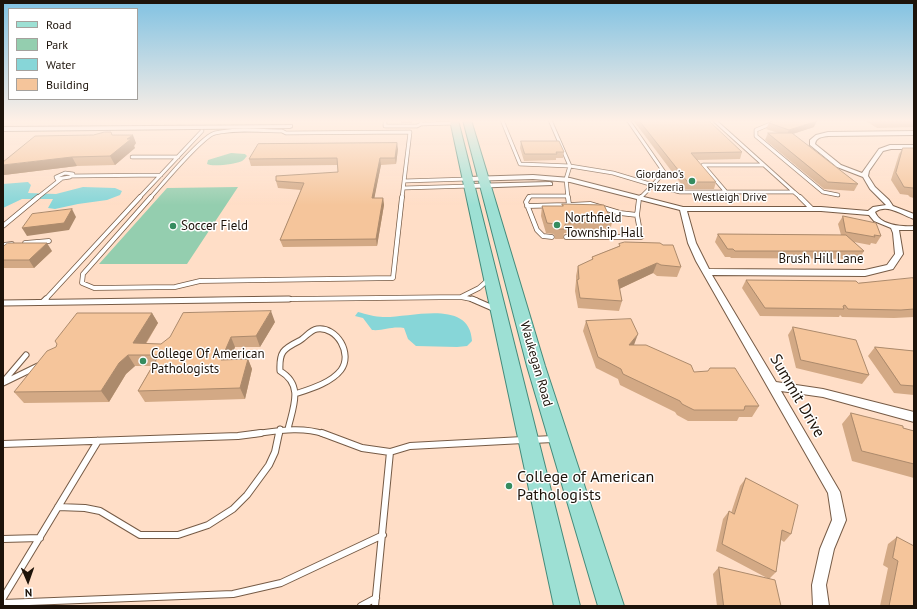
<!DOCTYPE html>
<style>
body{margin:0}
#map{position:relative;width:917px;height:609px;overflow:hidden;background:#ffdec7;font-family:"PT Sans",sans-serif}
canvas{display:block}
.frame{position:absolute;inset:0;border:4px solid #1d130a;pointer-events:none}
.legend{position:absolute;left:8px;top:8px;width:130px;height:92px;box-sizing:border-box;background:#fff;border:1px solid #a5a19d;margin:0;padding:5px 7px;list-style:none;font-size:12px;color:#1d130a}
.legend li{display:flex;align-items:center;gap:8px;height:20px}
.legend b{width:20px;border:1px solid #a5a19d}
.north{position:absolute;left:8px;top:561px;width:40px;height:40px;-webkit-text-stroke:3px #fff;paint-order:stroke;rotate:178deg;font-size:11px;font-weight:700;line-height:16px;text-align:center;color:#1d130a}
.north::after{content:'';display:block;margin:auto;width:14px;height:18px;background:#1d130a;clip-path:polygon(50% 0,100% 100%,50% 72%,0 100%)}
</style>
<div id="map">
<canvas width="917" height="609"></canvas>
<div class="frame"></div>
<ul class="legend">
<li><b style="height:5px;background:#9de0d4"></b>Road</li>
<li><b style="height:11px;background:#94ceaf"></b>Park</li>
<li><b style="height:11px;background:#87d6d8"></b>Water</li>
<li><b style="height:11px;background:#f5c59b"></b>Building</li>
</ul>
<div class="north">N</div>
</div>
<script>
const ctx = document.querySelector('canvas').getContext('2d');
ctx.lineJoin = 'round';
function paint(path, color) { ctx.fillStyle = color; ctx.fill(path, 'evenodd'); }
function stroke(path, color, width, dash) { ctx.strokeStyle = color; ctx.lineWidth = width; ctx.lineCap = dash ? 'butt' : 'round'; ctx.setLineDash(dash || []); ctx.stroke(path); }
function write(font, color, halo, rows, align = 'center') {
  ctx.font = font + ' "PT Sans",sans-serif'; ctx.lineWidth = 3; ctx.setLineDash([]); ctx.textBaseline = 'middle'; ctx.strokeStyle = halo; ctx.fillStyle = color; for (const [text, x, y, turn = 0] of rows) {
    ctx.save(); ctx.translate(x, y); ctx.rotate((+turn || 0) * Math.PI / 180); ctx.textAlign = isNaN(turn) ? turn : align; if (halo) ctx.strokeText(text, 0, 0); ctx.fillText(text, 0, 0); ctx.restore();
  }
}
const green = new Path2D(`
 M231,153L245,154L247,156C245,158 244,160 242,161C237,164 212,167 207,164L208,160Z
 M238,187L187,264H99L167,188Z`);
const water = new Path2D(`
 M28,182L31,185L28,193L56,194L83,187L115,188L122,191L120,195L107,200L78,204L55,209L48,208L53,199H22L3,208V184Z
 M358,312C366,314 375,317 383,317C410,318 470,298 472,341L467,346L457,347L416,346L408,339L404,328C391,326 384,331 372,330L363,318L355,316Z`);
const serviceFar3 = new Path2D(`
 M385,120V126H417L421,124
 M421,120V124L455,123
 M502,120L520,164L570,166L550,120
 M628,120L664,172L653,185L680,192H794L801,198
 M714,120L794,192
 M780,120L756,130V136L823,192L838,195
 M132,157H178
 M65,173L73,174L70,177L57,179L56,177Z
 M72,176L161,175
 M404,181L468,179
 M404,188L470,186
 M726,192L703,165H764
 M37,198L61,179
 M139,198L202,131
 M150,198C161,186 202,136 215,133C236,128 260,131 282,131L286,133L410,132L402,198
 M528,198L531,196H568
 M568,198L566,179L570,166L613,173L653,185L640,198`);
const serviceFar2 = new Path2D(`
 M151,197L83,274L82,283L94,288L175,287L200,281L393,278L402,197
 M529,197L526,202L537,230L543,236L552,237
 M568,197L569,205L590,204L620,213L637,215L639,199L641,197
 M800,197L812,209
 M527,206L567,205
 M3,226L38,197
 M566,237H641L637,215
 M25,243L49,241
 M3,245L12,244
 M461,297L479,288L488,280
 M45,300L140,197
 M212,300L461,297L476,300`);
const serviceFar1 = new Path2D(`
 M472,299L495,309
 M43,302L46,299
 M3,303L289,299
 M3,382L26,355
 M3,383L38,366
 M288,429C293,407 304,385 280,371C279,352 283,349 299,341C305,338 310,330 317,329C337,326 353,354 341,370C331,383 310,389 295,394
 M253,434C277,431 301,426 324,434
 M279,434L280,429`);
const service = new Path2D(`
 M322,433L362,448L390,452L410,446L523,440
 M532,440L553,439
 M3,444L238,436L261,433
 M58,507L85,508L100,511L140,535H178L208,525L233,509L247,495L269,465L275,452L279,433
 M3,539L40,538
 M3,598L98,441
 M3,603L233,594L281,583L383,535
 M361,606L376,598
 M375,606L390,452`);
const minor = new Path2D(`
 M292,125V127L290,128L3,131V127Z
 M914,131V135L828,136C822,137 816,137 815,144L841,165L862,173L879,149L890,145H914V149H891L883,151L869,171L868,176L875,187L889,200L893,206L914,214V219C902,215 887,203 875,212C880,225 901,227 914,226V230H899L903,254L893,269L865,276L712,275L776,382L823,389L914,412V422L823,397L781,391L840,492L846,520L834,549L826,585L829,606H813L812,585L820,549L832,520L828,493L696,261L688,243L680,210L570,182L533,179L468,181L465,179L468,177L533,175L570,178L683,207H821L868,211L873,207L886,205L870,189L863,177L837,167L810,145V140L816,135L828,132ZM687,211H821L869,215L874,221L891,228L893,233L895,254L887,265L865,270L709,269L696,243Z
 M550,182L552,183V185L470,188L467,186L470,184Z`);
const primary = new Path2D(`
 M450,120H458L580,606H554Z
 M463,120H471L545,366L624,606H598L527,366Z`);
const wall = new Path2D(`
 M401,120H412V123H401Z
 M633,120H708L742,152L740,159L697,160L716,182L714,189H685Z
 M864,120H914V127L877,128Z
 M769,123L814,127L793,134L858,184L854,191L824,189L765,140L768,133H778L766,129Z
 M112,135L136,143L134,146L135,148L115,165L77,166L4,175Z
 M521,141L564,152L563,158H556V160L524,161L520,148Z
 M903,148H914V198L910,197L908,195L900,194L891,180L899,154Z
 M398,149L396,164L381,165L374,198H383L384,205L377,246L283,247L280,240L301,190L278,188L276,181L338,172V165L251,166L249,159Z
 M562,204L612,222L610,232L564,233L563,239H555L554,234L546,233L541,216L542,206H562Z
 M843,216L881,236L876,244L871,243L870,245L854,242L864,251L859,259L731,258L730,257H725L715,242L718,234L841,235L838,224Z
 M619,244L681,267L677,277L657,276L653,273L619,289L622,301L619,311L578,308L575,291L576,281V276L578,266L592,260V257L619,246Z
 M3,247L52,251L34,268H3Z
 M746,280L858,283L914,280V317L894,318L842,317L840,315L839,317L760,316L742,288Z
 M152,313L158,323L146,344H161L275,322L260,347H235L230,359H248L252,369L245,399L145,402L138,391L152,366H135L126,374L109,402L24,403L14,392Z
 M586,321L634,345L694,372L759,406L752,417H739L737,421H688L677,415L675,412L620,385L618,379L596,368L583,331Z
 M793,327L869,375L862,384L796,368L788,335Z
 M875,347L914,351V395L894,393L868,356Z
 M851,413L914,431V478L852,461L842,424Z
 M746,478L791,534L784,542L781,540L776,572L769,579L716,551L723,519L729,511L731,513L740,486Z
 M897,537L914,606H880L888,568L883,565L888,544Z
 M719,567L781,606H717L713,574Z`);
const shadedWall = new Path2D(`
 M817,121L814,127L786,136L789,130Z
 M133,135L136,143L134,146L135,148L115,165L110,156L127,139Z
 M397,143L398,149L396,164L395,158Z
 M72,157L77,166L4,175L3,174V165Z
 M380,158L381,165L373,205L372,198Z
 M383,198L384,205L377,246L376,239Z
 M72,209L76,217L69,230L27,236L22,228Z
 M47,243L52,251L34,268L29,260Z
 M657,263L653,273L615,291L618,280Z
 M271,311L275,322L260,347L256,336Z
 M152,313L158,323L139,354L133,343Z
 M638,334L634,345H629Z
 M231,337L235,347L226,370L221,360Z
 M128,355L135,366L126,374L109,402L101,391L119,363Z
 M248,359L252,369L245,399L240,388Z`);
const building = new Path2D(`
 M639,120H708L742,152L691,153L716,182H688Z
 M775,120H814L817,121L789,130L769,123Z
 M878,120H914V121H881Z
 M105,132H111L112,135H133L127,139H131L110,156L72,157L3,165V162L35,136L93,135Z
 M768,133H792L858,184L828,182Z
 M521,141H559L564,152H556L557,154H525Z
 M397,143L395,158H380L372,198H383L376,239L280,240L304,183L276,181V176L338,172L337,158L249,159L258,144Z
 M903,148H914V189L913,188L904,187L896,173Z
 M562,204L604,205L612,222L566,223L564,227L565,229H556V224L547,223L542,206H563Z
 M72,209L64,223L22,228L32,214Z
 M843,216L876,223L881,236L874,235L875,237L846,232Z
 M718,234L846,235L864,251H735L733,249H728Z
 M625,242L660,243L663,245H673L681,267L661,265L657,263L618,280L622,301L580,298L577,280L579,279L578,266L593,259L592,257L620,246L619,244Z
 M8,243H47L29,260H3V247Z
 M913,278L914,280V309L901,310L848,309L845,305L843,306L844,309L765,308L746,280L856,281L858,283Z
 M271,311L256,336L231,337L221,360L248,359L240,388L138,391L159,355H128L119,363L101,391L14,392L47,351L56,347L57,344L55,341L77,313H152L133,343L161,344L170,337L183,313Z
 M631,319L638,334L629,345H646L691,365L694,372L708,371L710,368H735L759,406H745L744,410H694L682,404L680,401L623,374L621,369L598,357L586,321Z
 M793,327L856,340L869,375L801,360Z
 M875,347L914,351V386L901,385Z
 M851,413L903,426V428L914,431V464L862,451Z
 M746,478L798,505L791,534L782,530L776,572L722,544L729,511L734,514Z
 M897,537L914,546V606H889L898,561L893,558Z
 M719,567L775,580L781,606H724Z`);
const markers = [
 [692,181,4,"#368c5f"],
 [557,225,4,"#368c5f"],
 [173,226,4,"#368c5f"],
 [143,361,4,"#368c5f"],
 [509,486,4,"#368c5f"]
];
const farPoinames = [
 ["Giordano's",684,175],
 ["Pizzeria",684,188]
];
const farStreetnames = [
 ["Westleigh Drive",730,198]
];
const poiNames = [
 ["Northfield",565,218],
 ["Township Hall",565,233],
 ["Soccer Field",181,226],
 ["College Of American",151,354],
 ["Pathologists",151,369]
];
const streetNames = [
 ["Brush Hill Lane",821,259],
 ["Waukegan Road",536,364,74]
];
const nearStreetnames = [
 ["Summit Drive",797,396,60]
];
const nearPoinames = [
 ["College of American",517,477],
 ["Pathologists",517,495]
];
paint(green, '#94ceaf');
paint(water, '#87d6d8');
stroke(serviceFar3, '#765b46', 4.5);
stroke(serviceFar2, '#765b46', 5.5);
stroke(serviceFar1, '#765b46', 7);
stroke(service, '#765b46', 8);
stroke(minor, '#765b46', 2);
stroke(primary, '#458b7b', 2);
stroke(serviceFar3, '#fff', 3);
stroke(serviceFar2, '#fff', 4);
stroke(serviceFar1, '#fff', 5);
stroke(service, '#fff', 6);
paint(minor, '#fff');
paint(primary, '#9de0d4');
paint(wall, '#d3a985');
paint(shadedWall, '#ac8a6c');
paint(building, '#f5c59b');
stroke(building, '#ac8a6c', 1);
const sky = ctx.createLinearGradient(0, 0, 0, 205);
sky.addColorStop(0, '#81c2e2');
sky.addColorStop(0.59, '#fff0e6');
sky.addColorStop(1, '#fff0e600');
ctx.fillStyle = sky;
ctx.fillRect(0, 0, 917, 205);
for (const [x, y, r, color] of markers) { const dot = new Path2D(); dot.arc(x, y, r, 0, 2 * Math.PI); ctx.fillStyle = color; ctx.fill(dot); stroke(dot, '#fff', 1.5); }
write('11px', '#1d130a', '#fff', farPoinames, 'right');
write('11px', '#1d130a', '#fff', farStreetnames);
write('13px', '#1d130a', '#fff', poiNames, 'left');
write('13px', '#1d130a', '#fff', streetNames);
write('16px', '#1d130a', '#fff', nearStreetnames);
write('16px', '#1d130a', '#fff', nearPoinames, 'left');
</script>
